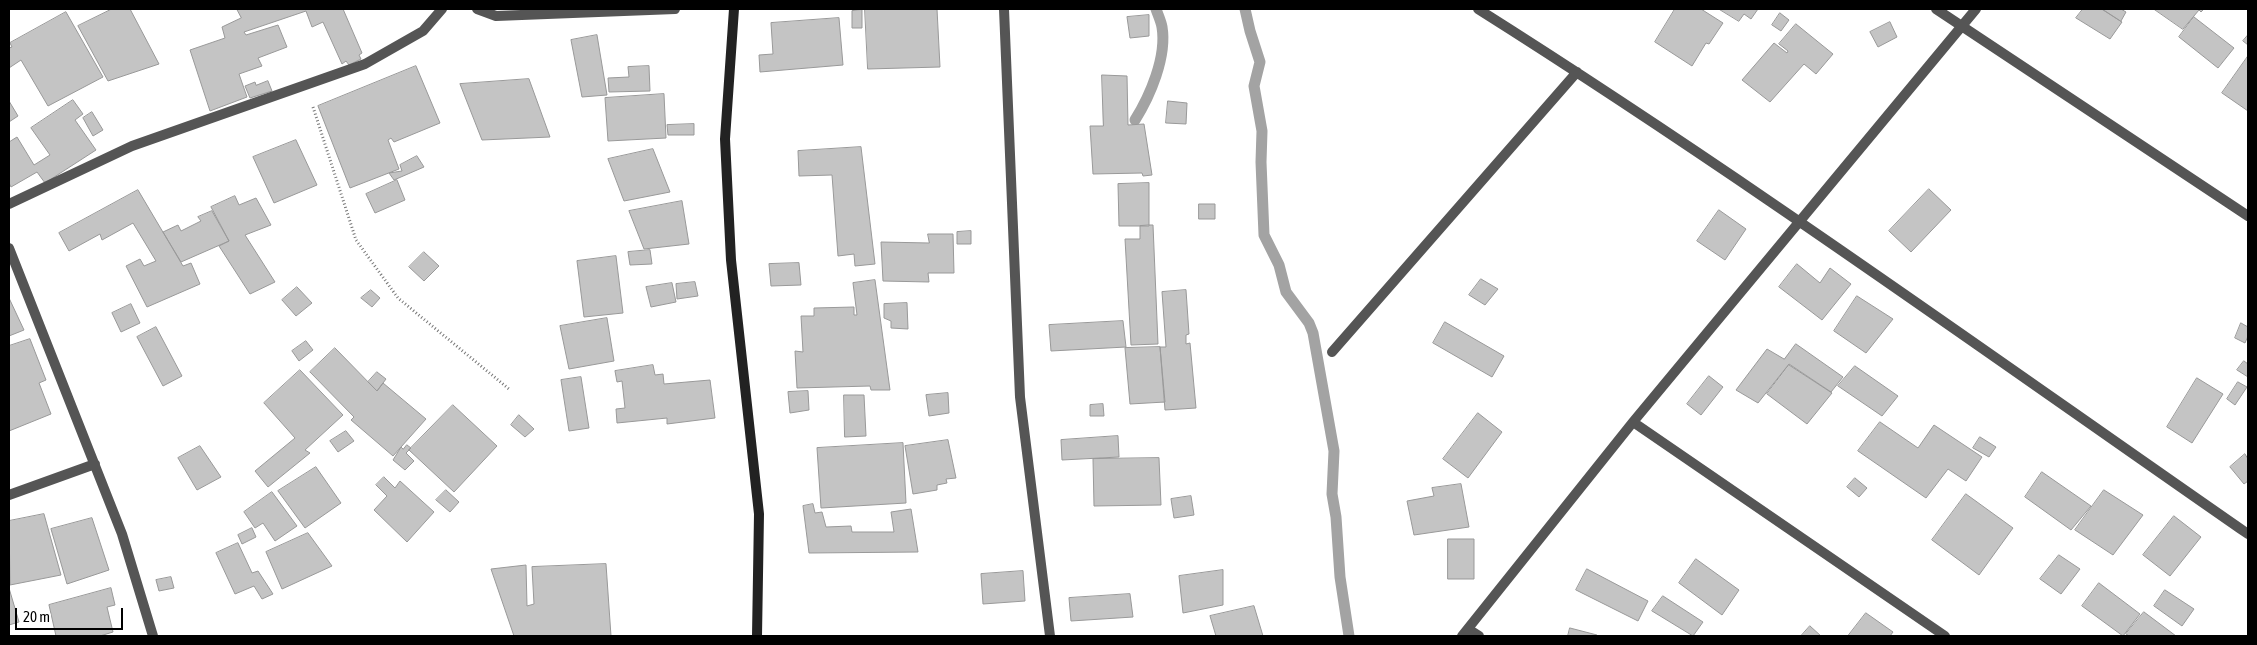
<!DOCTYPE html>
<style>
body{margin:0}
#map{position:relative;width:2257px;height:645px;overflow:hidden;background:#fff;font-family:"Asap Condensed",sans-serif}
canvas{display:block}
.frame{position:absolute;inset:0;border:10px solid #000;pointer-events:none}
.scale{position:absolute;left:15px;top:608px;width:108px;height:22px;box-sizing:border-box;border:2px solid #000;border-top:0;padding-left:6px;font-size:15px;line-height:18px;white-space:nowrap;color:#000;-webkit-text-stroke:4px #fff;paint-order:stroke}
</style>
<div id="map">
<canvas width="2257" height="645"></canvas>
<div class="frame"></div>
<div class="scale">20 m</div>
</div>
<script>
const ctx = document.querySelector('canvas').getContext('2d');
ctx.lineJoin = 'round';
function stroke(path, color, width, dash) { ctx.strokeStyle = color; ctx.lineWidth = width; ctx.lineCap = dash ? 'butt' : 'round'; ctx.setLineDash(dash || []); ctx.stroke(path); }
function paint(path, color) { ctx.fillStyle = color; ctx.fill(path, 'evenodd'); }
const stream = new Path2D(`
 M1245,9L1250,31L1260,62L1254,86L1262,131L1261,162L1264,235L1279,265L1286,292L1309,323L1313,333L1334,451L1332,494L1336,517L1340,577L1349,636
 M1135,120C1150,96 1167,57 1162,27C1161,21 1158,15 1156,9`);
const building = new Path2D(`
 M112,9H130L159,64L108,81L78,26Z
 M237,9H343L362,53L359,55L361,59L349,65L346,61L342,64L323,22L312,27L306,11L244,32L246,35L278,25L287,47L258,58L262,66L239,74L247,97L210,111L190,50L225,38L222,27L241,18Z
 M865,9H937L940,67L868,69Z
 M1675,9H1701L1723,23L1709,44L1706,43L1692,66L1655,42Z
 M1719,9H1758L1751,19L1744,14L1739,21Z
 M2083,9H2102L2122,22L2110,39L2076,18Z
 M2102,9H2121L2126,12L2121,21Z
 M2154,9H2204L2201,12L2199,10L2183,29Z
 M862,10V28H852V11Z
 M66,12L103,77L48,106L21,60L9,68V48L12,47L10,43Z
 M1780,13L1789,20L1781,31L1772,25Z
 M1149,15V36L1130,38L1127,17Z
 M2194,17L2234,48L2218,68L2179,37Z
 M839,18L843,65L760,72L759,55L773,54L771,23Z
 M1890,22L1897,37L1878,47L1870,32Z
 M1796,24L1833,54L1816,74L1804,64L1770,102L1742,80L1774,43L1787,53L1788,51L1779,44Z
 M597,35L607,95L582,97L571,40Z
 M2248,35V45L2243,41Z
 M2248,56V111L2222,93Z
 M416,66L440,123L394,142L391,138L388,140L399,169L350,188L318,106Z
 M649,66L650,91L609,92L608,78L629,77L628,67Z
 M1102,75L1127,76L1128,125L1144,124L1152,175L1143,176L1142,173L1093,174L1090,126H1103Z
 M529,79L550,137L482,140L460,84Z
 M268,81L272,91L250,98L245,86L255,82L256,85Z
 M664,94L666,138L608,141L605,98Z
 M73,100L83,114L75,120L96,150L45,183L37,172L11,187L9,183V142L17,137L34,165L50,155L31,128Z
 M9,101L18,116L9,122Z
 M1168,101L1187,103L1186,124L1166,123Z
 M92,112L103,130L93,136L83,118Z
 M694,124V135H668L667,125Z
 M296,140L317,185L274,203L253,157Z
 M861,147L875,264L855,266L854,254L838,256L832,175L799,176L798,151Z
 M653,149L670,192L624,201L608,159Z
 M417,156L424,167L394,180L389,173L402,171L400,165Z
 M397,180L405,200L375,213L366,194Z
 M1149,183V226H1119L1118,184Z
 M1929,189L1951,210L1911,252L1889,231Z
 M138,190L183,266L191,263L200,284L147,307L126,266L140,259L144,266L156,261L133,223L102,240L100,234L69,251L59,233Z
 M235,196L239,205L256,198L271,225L245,235L275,282L250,294L219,246L229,241L211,207Z
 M682,201L689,244L644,249L629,211Z
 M1199,204H1215V219H1199Z
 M1719,210L1746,229L1725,260L1697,241Z
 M212,211L229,241L181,262L163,232L178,225L181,231L201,221L198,217Z
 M1149,225H1153L1158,344L1131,345L1125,239H1140V226Z
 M971,231V244H957V232Z
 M928,234H953L954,273H928L929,282L883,281L881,242L929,243Z
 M650,250L652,264L630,265L628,252Z
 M424,252L439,266L424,281L409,267Z
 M616,256L623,313L584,317L577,261Z
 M799,263L801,285L771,286L769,264Z
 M1797,264L1820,283L1830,268L1851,284L1822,320L1779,287Z
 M1481,279L1498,289L1485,305L1469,295Z
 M875,280L890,390H871L870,386L797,388L795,351L803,352L801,316H814V308L854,307V315H857L853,283Z
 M695,282L698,296L677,299L676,284Z
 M672,283L676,302L651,307L646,287Z
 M297,287L312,303L296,316L282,300Z
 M371,290L380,298L372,307L361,298Z
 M1186,290L1189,334L1186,335V344L1190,343L1196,408L1165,410L1160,347H1166L1162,292Z
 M1857,296L1893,319L1866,353L1834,331Z
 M9,298L24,330L9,336Z
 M907,303L908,329L891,328V321L884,318V304Z
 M131,304L140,323L121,332L112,313Z
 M607,318L614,361L569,369L560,326Z
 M1123,321L1126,347L1051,351L1049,325Z
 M1445,322L1504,356L1492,377L1433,343Z
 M2241,323L2248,327V336L2245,343L2235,338Z
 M156,327L182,376L163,386L137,337Z
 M30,339L46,380L39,383L51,414L9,431V346Z
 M306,341L313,350L299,361L292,351Z
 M1796,344L1843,377L1831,392L1789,364L1758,403L1736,390L1767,349L1784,359Z
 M1160,347L1165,402L1130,404L1125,348Z
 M335,348L377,391L383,383L426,419L393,456L351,420L354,417L310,372Z
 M2244,361L2248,364V377L2237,370Z
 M653,365L655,375L663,374L664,384L710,380L715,418L667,424V418L617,423L616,409L625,408L622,381L617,382L615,371Z
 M1789,365L1832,393L1807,424L1767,394Z
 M1855,366L1898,396L1882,416L1838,386Z
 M300,370L343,415L305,450L310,453L268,487L255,471L295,438L264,403Z
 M377,372L386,379L377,391L368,382Z
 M1709,376L1723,387L1701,415L1687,404Z
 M581,377L589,428L569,431L561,380Z
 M2197,378L2223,394L2192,443L2167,427Z
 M2238,382L2247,387L2235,405L2227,399Z
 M808,391L809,410L790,413L788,392Z
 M948,393L949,413L929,416L926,395Z
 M844,395H864L866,436L845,437Z
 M1103,404L1104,416H1090V405Z
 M453,405L497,446L454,492L409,450Z
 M1478,413L1502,432L1468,478L1443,459Z
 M519,415L534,429L525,437L511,425Z
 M1880,422L1918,448L1934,425L1982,457L1966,481L1948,469L1926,498L1858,451Z
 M346,431L354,441L338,452L330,441Z
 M1118,436L1119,457L1062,460L1061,440Z
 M1980,437L1996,447L1989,457L1973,448Z
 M948,440L956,478L946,479L947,483L937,485V490L913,494L905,446Z
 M903,443L906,503L821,508L817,448Z
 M407,445L411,448L406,453L414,461L405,470L393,460L401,447L403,449Z
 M200,446L221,477L197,490L178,458Z
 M2245,454L2248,459V481L2244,484L2230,467Z
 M1159,458L1161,505L1094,506L1093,459Z
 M316,467L341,503L305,528L278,491Z
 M2042,472L2091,506L2071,530L2025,497Z
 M384,477L395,488L400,481L434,512L407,542L374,510L387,496L376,485Z
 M1855,478L1867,488L1859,497L1847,487Z
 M1461,484L1469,527L1414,535L1407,501L1434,496L1432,488Z
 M446,490L459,502L450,512L436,500Z
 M2104,490L2143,515L2113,555L2075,530Z
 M272,492L297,526L275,541L263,523L255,528L244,512Z
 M1966,494L2013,528L1979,575L1932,540Z
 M1191,496L1194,515L1174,518L1171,499Z
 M813,504L815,513L822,512L826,527L851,526L852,532H894L891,512L911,509L918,552L809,553L803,506Z
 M44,514L61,575L10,585L9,521Z
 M2174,516L2201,537L2170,576L2143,555Z
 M92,518L109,570L67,584L51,529Z
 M252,528L256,537L242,544L238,535Z
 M308,533L332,566L282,589L266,552Z
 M1448,539H1474V579H1448Z
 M238,543L252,573L258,571L273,594L262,599L254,586L235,594L216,553Z
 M2059,555L2080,569L2061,594L2040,579Z
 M1696,559L1739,590L1722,615L1679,583Z
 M606,564L611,636H514L491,569L526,565L527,606L534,604L532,567Z
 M1587,569L1648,601L1638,621L1576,590Z
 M1223,570V605L1183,613L1179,576Z
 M1023,571L1025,601L983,604L981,574Z
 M171,577L174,588L159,591L156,580Z
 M2099,583L2140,614L2123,636L2082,606Z
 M9,588L19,622L9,625Z
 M111,588L115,605L107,607L113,632L100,636H56L49,605Z
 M2165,590L2194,609L2182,626L2154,606Z
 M1130,594L1133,617L1071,621L1069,598Z
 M1663,596L1703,622L1693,636L1652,611Z
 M1254,606L1263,636H1216L1210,616Z
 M2144,612L2176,636H2129L2126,634Z
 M1866,613L1893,632L1890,636H1848Z
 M1810,626L1821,636H1801Z
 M1570,628L1597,635V636H1568Z`);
const path = new Path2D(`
 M313,107L356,240L398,298L509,389`);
const minor = new Path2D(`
 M477,9L496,16L675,9
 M1004,9L1020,397L1050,636
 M1478,9C1741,175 1993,357 2248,534
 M1936,9L2248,216
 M9,204L132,146L365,64L423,31L442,9
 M9,248L122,534L153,636
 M1332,352L1577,72
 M1633,422L1945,636
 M9,495L95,464
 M1468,629L1479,636
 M1462,636L1633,422L1976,9`);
const secondary = new Path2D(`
 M734,9L725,139L731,260L759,514L757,636`);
stroke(stream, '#a3a3a3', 11);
paint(building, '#c4c4c4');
stroke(building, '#999', 1);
stroke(path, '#777', 3, [1, 2.5]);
stroke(minor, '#555', 10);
stroke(secondary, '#222', 10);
</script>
